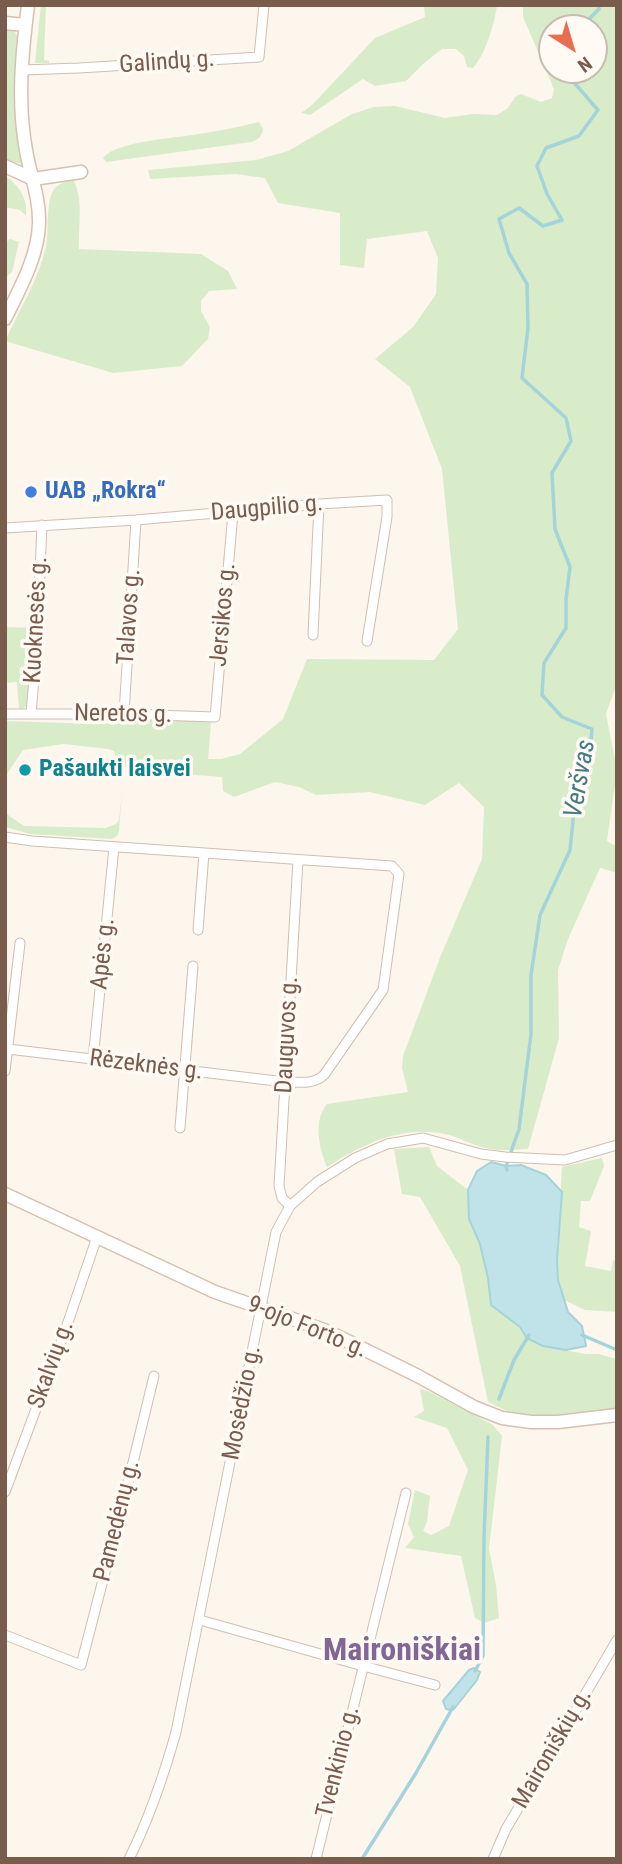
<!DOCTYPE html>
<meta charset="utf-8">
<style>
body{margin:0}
#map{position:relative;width:622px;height:1864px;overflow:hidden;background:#fdf6ec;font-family:"Roboto Condensed",sans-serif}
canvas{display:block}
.frame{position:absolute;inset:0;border:7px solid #7a5c4d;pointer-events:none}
.north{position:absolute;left:538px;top:14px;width:70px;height:70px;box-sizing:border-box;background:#fffaf3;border:2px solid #cabbb1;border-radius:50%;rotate:143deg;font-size:19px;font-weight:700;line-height:28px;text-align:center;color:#7a5c4d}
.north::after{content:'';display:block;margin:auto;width:24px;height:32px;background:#e76f51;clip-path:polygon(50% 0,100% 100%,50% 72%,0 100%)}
</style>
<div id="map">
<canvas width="622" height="1864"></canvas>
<div class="frame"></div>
<div class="north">N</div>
</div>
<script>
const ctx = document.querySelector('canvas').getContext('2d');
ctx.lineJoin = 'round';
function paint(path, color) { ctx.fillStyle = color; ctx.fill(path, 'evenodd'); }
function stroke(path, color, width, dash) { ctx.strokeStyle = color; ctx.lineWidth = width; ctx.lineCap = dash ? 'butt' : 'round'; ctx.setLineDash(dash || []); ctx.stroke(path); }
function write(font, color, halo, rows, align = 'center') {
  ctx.font = font + ' "Roboto Condensed",sans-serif'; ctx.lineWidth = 7; ctx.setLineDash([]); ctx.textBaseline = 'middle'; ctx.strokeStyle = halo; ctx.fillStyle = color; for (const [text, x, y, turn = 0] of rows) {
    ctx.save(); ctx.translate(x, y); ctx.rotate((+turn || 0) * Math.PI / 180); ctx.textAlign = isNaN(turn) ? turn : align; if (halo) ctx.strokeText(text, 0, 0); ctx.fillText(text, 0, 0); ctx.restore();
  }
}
const green = new Path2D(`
 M41,5H46L44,60L49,61V63H35Z
 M424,5H497C495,23 485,55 473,68L467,67L464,56L456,49H442L424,63L406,81L375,86L363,79L310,115L301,113L312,105L375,38L425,17Z
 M523,5H617V690L615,689L606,714L617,770L607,841L617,847V873L600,868L568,939L558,970L559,1038L528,1149C516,1149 502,1152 490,1149C476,1147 463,1139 449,1135C405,1124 364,1143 327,1167C319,1148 313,1121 327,1104L408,1092L402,1068L403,1056L441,955L482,859L484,807L459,783L425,805L370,792L316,795L299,787L275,782L234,797L223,791L222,777L142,771L136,770L134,767H119L114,751L108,749L64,744L23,750L5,777V721L98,724L117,720L209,721L211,723L208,759H221L240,754L283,719L307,659L434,660L458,629L442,469L410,387L375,359L413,327L436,294L438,258L427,231L367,239L364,268L340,265V213L278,203L265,178L235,174L150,179L148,170L256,160L288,151L352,114L374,107L395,106L445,118L473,114L497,115L508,108L515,97L521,94L541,102L552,98L554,89L523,17ZM552,28H594V70H552Z
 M9,29L14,30L17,36L14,82L22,164L5,159V30Z
 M259,122L263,129C262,136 258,140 251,142L106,162L103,158C116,141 177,138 199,134C219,131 239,127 259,122Z
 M5,176C19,185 28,199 26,216L20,210L5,207Z
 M73,180C84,196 78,230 79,249L201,254L228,271L237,289L209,291L201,301V311L210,327L208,339L182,366L113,373L5,341C19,310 38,281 46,247C49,232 46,206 52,193C56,184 64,182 73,180Z
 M10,239L19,242L12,272L5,278L7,241Z
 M5,627L35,628L28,698L27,705L23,709H19L17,682L5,683Z
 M122,792L119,831L117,836L112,839L30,834L5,827V810L8,815L24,826L105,828L116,824L119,820Z
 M429,1147L437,1166L468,1190L469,1218L480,1244L488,1278L491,1305L520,1327L527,1338L543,1346L585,1354H598L617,1359V1411C583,1413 546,1419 513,1412C504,1411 496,1405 488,1402L460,1266L420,1197L402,1194L394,1149Z
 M602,1158L604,1166L590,1201H581L579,1227L591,1231L585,1266L611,1271L613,1260L617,1261V1312L585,1310L564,1300L558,1280L557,1260L562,1167Z
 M420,1389L428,1391L493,1425L502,1436L489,1549L496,1585L499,1618L484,1623L475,1618L461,1556L405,1548L414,1537L408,1524L415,1490L430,1496L427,1522L423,1531L431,1535L449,1526L468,1470L447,1428L414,1417L424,1411Z`);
const water = new Path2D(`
 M491,1162L506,1166L521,1165L546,1175L562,1192L557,1260L558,1280L568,1312L582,1326L586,1346L566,1350L543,1346L527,1338L520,1327L491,1305L488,1278L480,1244L469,1219L468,1190L477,1171Z
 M474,1668L480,1672L477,1680L454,1709L451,1710L446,1709L443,1701L469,1670Z`);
const stream = new Path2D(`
 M555,28V22L583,25L599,9L598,5
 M507,1170L506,1166L519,1129L531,1034V975L540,915L570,850L576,791L589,762L592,729L562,717L542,695L544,663L566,628V599L570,567L555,529L552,473L571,441L566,418L522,378L528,328L527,284L509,253L499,219L519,208L543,226L562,220L547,194L537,166L546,148L579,136L598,110L563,70
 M582,1335L617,1350
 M499,1399L514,1360L529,1335
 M475,1671L483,1656L484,1537L488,1437
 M362,1859L416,1773L453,1707`);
const street = new Path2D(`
 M22,70L79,68L259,57L264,5
 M5,528L136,520L319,504L387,500V517L367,641
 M313,635L319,504
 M5,714H124L215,717L233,513
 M31,714L37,643L42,525
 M124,714L136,520
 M5,837L32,841L392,866L399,874L383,990L324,1075C313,1085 299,1082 285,1082L8,1049
 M198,930L204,853
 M93,1060L114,847
 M5,1071L20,943
 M180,1128L193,966
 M290,1206L282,1198L279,1186L298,860
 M5,1492L64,1334L97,1237
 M200,1620L363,1666L435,1685
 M5,1635L81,1665L127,1487L154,1376
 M129,1859C149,1819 164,1775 176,1732L276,1232L290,1206L317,1182L355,1158L387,1144L423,1138L481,1154L505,1157L565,1160L617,1145
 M316,1859L406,1493
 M493,1859L506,1829L617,1640`);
const secondary = new Path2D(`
 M5,23L25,25
 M5,166L33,179
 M33,179L81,172
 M5,319C19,290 38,257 39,224C40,198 30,175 26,150C17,102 22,53 28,5
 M5,1194L215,1292L327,1331L418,1376L474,1407L502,1418L531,1422H558L617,1415`);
const markers = [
 [31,492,7,"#3f7fe0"],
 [25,770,7,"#0f9aa8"]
];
const streetNames = [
 ["Galindų g.",167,63,-4],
 ["Daugpilio g.",267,509,-5],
 ["Jersikos g.",224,615,-85],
 ["Talavos g.",130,617,-86],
 ["Kuoknesės g.",37,620,-87],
 ["Neretos g.",123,715,1],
 ["Apės g.",104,954,-84],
 ["Dauguvos g.",288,1035,-87],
 ["Rėzeknės g.",146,1066,7],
 ["9-ojo Forto g.",307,1328,22],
 ["Skalvių g.",52,1365,-70],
 ["Mosėdžio g.",243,1403,-79],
 ["Pamedėnų g.",118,1521,-76],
 ["Maironiškių g.",553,1749,-60],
 ["Tvenkinio g.",339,1762,-76]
];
const shopNames = [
 ["UAB „Rokra“",45,492]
];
const cultureNames = [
 ["Pašaukti laisvei",39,770]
];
const waterNames = [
 ["Veršvas",581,779,-80]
];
const districtNames = [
 ["Maironiškiai",402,1652]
];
paint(green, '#d8ecc9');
paint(water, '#bfe3e8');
stroke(water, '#a5d3da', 2);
stroke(stream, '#a5d3da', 3.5);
stroke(street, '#d1beb0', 11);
stroke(secondary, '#d6c0b0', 15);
stroke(street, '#fff', 9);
stroke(secondary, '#fff', 12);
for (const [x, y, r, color] of markers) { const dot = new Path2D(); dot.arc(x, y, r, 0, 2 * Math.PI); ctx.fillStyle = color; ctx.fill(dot); stroke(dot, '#fffaf3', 2.5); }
write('24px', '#7a5c4d', '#fffaf3', streetNames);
write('bold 24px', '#366cbe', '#fffaf3', shopNames, 'left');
write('bold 24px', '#0d838f', '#fffaf3', cultureNames, 'left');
write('italic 26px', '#437c86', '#fffaf3', waterNames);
write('bold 32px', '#846695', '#fffaf3', districtNames);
</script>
